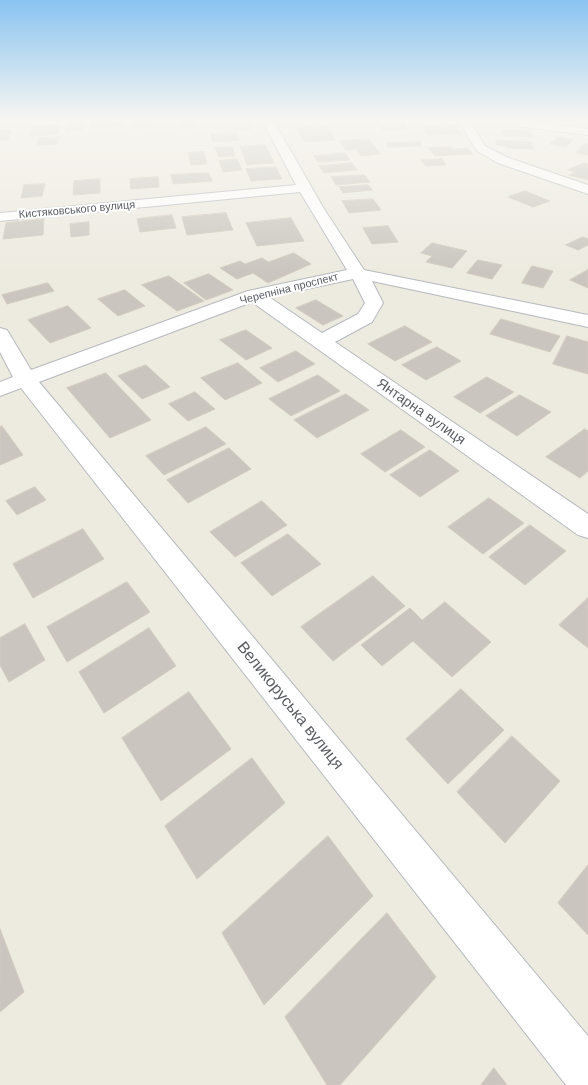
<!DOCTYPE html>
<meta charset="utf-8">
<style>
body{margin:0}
canvas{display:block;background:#edeae0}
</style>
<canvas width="588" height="1085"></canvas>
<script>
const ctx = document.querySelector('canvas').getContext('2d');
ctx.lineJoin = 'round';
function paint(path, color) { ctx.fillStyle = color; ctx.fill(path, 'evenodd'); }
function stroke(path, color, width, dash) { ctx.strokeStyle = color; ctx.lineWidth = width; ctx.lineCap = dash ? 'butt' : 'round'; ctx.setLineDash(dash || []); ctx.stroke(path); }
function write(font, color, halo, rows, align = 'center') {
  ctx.font = font + ' Arial,sans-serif'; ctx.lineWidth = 4; ctx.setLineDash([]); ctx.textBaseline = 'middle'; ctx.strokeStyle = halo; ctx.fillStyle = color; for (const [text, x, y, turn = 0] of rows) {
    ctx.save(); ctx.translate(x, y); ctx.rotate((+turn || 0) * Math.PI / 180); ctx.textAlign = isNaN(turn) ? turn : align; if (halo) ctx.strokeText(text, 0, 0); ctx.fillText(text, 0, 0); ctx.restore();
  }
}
const building = new Path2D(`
 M133,120H153V127L134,129Z
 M178,120H196L198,127L180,129Z
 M122,121V126L90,128L91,123Z
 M248,121L251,129L234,130L231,122Z
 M84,122L83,130L66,131L68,123Z
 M377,122H403L409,129L382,130Z
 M60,125L58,134L30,136L32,127Z
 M326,126L336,140L305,142L296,127Z
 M456,126L462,134L428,135L422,127Z
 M0,130H12L8,140H0Z
 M502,130H530L534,137L505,136Z
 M236,132L240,140L213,142L210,134Z
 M59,137L57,144L37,145L39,138Z
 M558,137L573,140L566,147L550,144Z
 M369,139L381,154L361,156L357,149L346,150L340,141Z
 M496,140L531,142L533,149L507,148V146L497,145Z
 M420,142L422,146L388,147L386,143Z
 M585,143L588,144V155L576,153Z
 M265,145L274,163L247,165L240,147Z
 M232,147L235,156L219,157L215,148Z
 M451,147L453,149L467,148L473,154L435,156L428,148Z
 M204,152L207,164L191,165L188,153Z
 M345,153L350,160L318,162L314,156Z
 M237,159L242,170L223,172L219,161Z
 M442,159L446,165L426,166L421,160Z
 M352,163L357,170L324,173L319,166Z
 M584,163L588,164V180L569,175L576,172L568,170Z
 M276,167L282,179L251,181L246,169Z
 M209,173L212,181L173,184L171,175Z
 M364,175L370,182L336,185L331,177Z
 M158,177L159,187L131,189L130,179Z
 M100,179V193L73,195L74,181Z
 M45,184L42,196L21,198L24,185Z
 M368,185L373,190L343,193L339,187Z
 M525,191L550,201L533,207L508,197Z
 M373,199L381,210L349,213L342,201Z
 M226,213L233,230L187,235L182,217Z
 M172,215L176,228L140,232L137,219Z
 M291,218L304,241L257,246L246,223Z
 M44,219L43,235L3,239L6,223Z
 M89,222V235L71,237L70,224Z
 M388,226L398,242L372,244L363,228Z
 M583,237L588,239V245L578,250L566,245Z
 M432,243L467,251L452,268L426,262L432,256L421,253Z
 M294,253L311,264L268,283L253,273L237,279L220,268L240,261L245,264L262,258L268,262Z
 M478,260L502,265L492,279L467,273Z
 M532,266L553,271L543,288L522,283Z
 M588,270V288L570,280Z
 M209,274L233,290L206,300L184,283Z
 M169,276L204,301L177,311L142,285Z
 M48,283L54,291L7,304L2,295Z
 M125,290L145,306L118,316L98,299Z
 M316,300L343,316L323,325L296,308Z
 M68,306L91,328L50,343L28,320Z
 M501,319L560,336L550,352L490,334Z
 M405,326L432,342L395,361L368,344Z
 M246,330L272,348L246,360L220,340Z
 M567,336L588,342V374L553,364Z
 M437,347L461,361L426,380L402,365Z
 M296,351L315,364L278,382L260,368Z
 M238,363L262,383L225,400L201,378Z
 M146,365L170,387L142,399L118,376Z
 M106,373L151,420L110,438L67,388Z
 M318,375L340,391L291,416L269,399Z
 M487,377L514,392L480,413L454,397Z
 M195,392L215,409L188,421L169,404Z
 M346,394L369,410L317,438L294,420Z
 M520,395L551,412L517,436L486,416Z
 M2,426L23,455L0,465V427Z
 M206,427L226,444L164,475L146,456Z
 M585,429L588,431V471L580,478L546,457Z
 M401,430L425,447L385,472L361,454Z
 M229,448L251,469L188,503L167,480Z
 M430,450L459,471L420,497L390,475Z
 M35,487L46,500L17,515L6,501Z
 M489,498L524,523L483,554L448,527Z
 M262,501L287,525L235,557L210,532Z
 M530,525L566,551L525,585L489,557Z
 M83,529L104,559L33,598L13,564Z
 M288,534L321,564L272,596L241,563Z
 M373,576L405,606L333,661L301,627Z
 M127,582L150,612L67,662L47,627Z
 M588,598V648L559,625Z
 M445,602L491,642L452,677L413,641L382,666L361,645L410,608L422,620Z
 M25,624L45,660L9,682L0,665V638Z
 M149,628L176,666L104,713L79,672Z
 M461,689L504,730L448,784L406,739Z
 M189,692L231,749L161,801L122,738Z
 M512,736L560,781L505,843L457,792Z
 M252,758L285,803L197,879L165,826Z
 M328,836L373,896L264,1005L222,933Z
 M588,865V935L558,903Z
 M387,913L436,977L340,1085H327L285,1017Z
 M0,929L24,992L0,1012Z
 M494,1068L507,1085H481Z`);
const street = new Path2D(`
 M262,120H273L324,209L364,270L588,315V327L372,281L383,303L372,322L335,342L588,514V538L578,535L252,302L39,382L588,1036V1085H566L21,388L0,396V382L13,377L0,352V328L7,330L31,370L248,291L347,270L300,192L0,221V213L296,185ZM353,279L365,303L358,314L322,333L269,297Z
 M458,120H469L485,146L506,157L588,185V194L498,163L477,151Z
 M484,120H520L588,129V135L489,123Z`);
const farStreetnames = [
 ["Кистяковського вулиця",77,210,-5],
 ["Черепніна проспект",289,289,-14]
];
const streetNames = [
 ["Янтарна вулиця",421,412,35]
];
const nearStreetnames = [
 ["Великоруська вулиця",290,706,51]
];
paint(building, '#cac6bf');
stroke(building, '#d2cbbe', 1);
stroke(street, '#b6b9be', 2);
paint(street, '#fff');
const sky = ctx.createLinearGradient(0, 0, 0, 272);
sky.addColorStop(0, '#8ac3f1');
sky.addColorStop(0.44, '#f7f6f1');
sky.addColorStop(1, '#f7f6f100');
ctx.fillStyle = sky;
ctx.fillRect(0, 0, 588, 272);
write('11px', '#595d62', '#fff', farStreetnames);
write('14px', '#595d62', '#fff', streetNames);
write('16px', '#595d62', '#fff', nearStreetnames);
</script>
